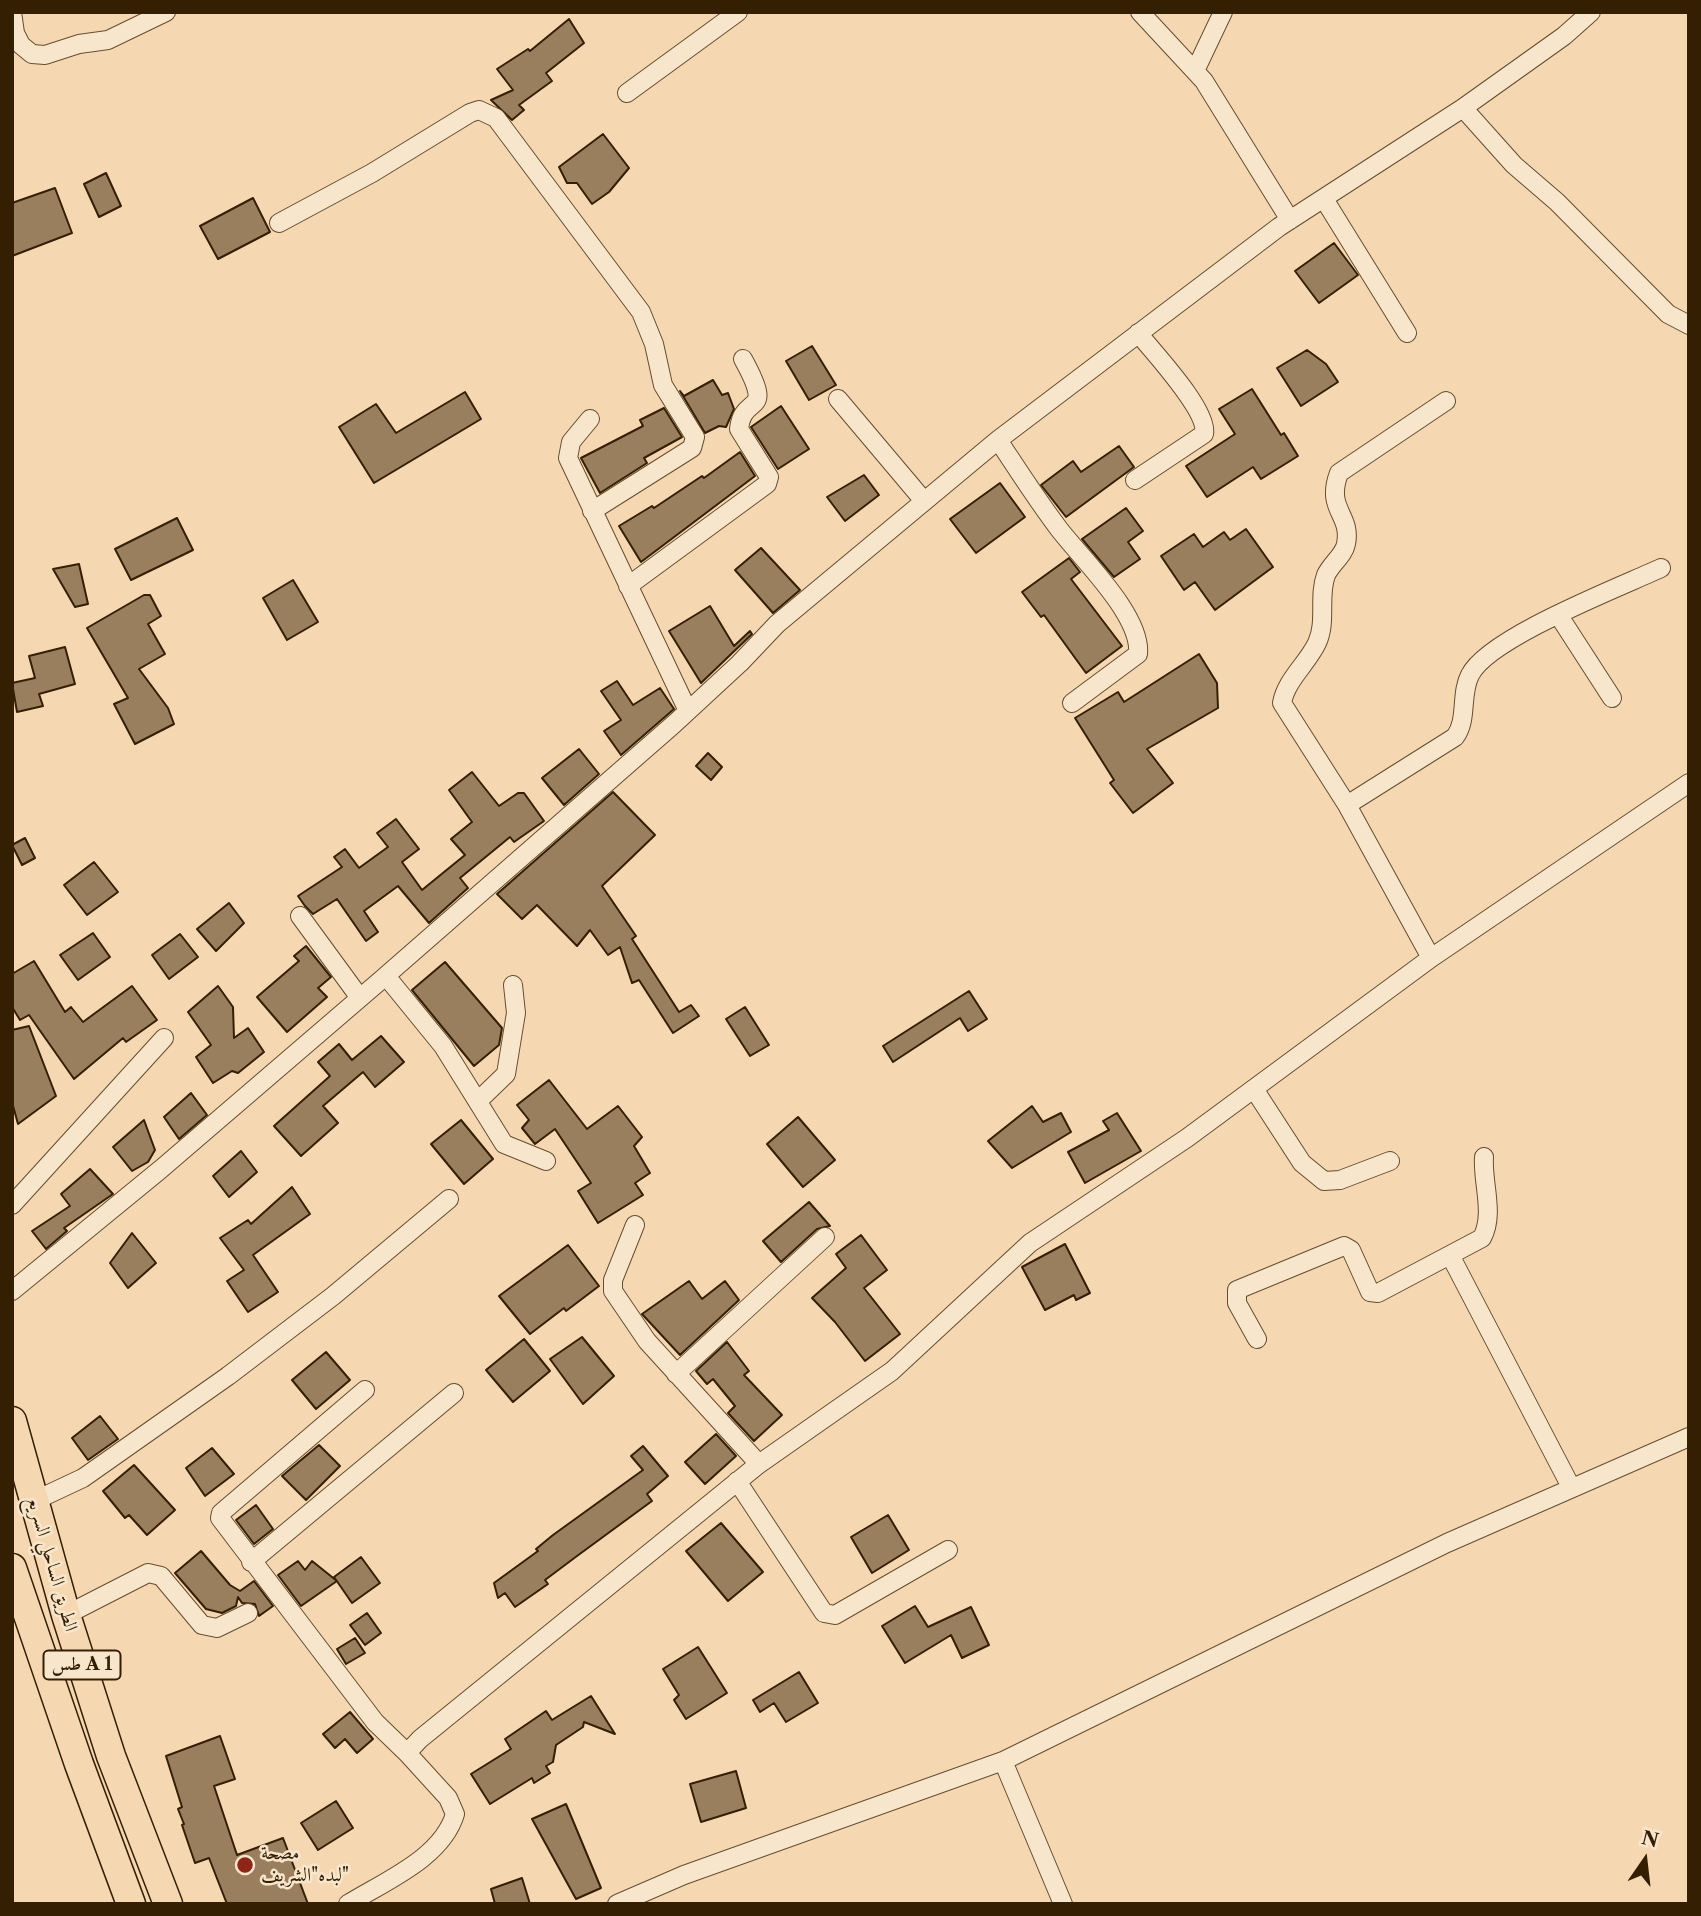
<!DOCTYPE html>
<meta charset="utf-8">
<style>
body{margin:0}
#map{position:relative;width:1701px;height:1916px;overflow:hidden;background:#f5d8b1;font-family:"Libre Caslon Text",serif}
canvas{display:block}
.frame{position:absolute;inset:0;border:14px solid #351f03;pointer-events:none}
.north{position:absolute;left:1610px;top:1825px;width:70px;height:70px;-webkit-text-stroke:5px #f8e6cc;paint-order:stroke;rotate:14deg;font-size:19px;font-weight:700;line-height:28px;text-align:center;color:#351f03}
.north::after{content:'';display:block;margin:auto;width:24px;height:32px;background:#351f03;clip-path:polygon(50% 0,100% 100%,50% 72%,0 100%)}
</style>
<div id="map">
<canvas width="1701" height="1916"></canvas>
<div class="frame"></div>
<div class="north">N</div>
</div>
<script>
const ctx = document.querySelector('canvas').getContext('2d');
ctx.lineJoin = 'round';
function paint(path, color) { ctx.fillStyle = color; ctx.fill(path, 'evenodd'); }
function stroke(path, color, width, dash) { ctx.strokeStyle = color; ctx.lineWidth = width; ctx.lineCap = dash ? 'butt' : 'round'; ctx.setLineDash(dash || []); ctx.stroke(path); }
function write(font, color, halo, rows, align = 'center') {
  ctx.font = font + ' "Libre Caslon Text",Amiri,serif'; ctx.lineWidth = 5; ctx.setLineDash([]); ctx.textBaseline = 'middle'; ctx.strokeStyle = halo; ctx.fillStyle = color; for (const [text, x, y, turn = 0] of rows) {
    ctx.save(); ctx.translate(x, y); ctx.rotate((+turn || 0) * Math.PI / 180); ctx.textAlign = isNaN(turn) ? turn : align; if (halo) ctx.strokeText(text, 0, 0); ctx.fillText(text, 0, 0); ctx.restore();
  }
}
const building = new Path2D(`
 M569,19L584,43L546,73L552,81L519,105L524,110L512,120L491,100L513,90L497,69L528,49L530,51Z
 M603,134L629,168L609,192L592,204L577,183H567L559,167Z
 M106,173L121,206L99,217L84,184Z
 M55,188L72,233L12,256V203Z
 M253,198L270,232L218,259L200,226Z
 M1334,243L1358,275L1319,303L1295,271Z
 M812,346L836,385L809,400L786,361Z
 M1307,350L1326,364L1338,382L1301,406L1277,368Z
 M713,380L722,395L728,393L734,409L726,427L719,426L705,433L680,391L684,396Z
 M1252,389L1281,435L1284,433L1298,456L1261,479L1253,467L1207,497L1186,466L1235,434L1219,409Z
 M465,392L481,419L374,483L339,427L376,404L396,433Z
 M781,406L809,449L778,469L751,427Z
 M664,408L682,437L644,458L647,463L600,493L581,458L643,426L640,420Z
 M1119,446L1134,467L1066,517L1041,485L1073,461L1081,472Z
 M740,452L755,476L641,562L619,526L652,506L654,508L702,476L704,478Z
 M864,475L879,495L845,521L827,497Z
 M1000,483L1025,517L976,553L950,519Z
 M1126,508L1143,531L1128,542L1140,559L1114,577L1082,539Z
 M177,518L193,550L131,580L115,549Z
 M1246,529L1273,567L1215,610L1195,582L1184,590L1161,556L1194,534L1203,547L1224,532L1230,540Z
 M761,548L800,590L773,613L735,570Z
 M1069,558L1080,572L1071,579L1122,646L1086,673L1044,615L1041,617L1022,592Z
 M79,564L88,604L75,607L53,569Z
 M293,580L318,622L287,640L263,598Z
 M144,595H150L161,616L148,624L165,654L139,669L168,708L174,724L135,744L114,704L128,698L87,628Z
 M710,606L734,646L750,631L752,634L701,683L669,631Z
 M65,647L75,684L39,694L43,706L17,712L12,683L35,678L29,656Z
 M1199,654L1217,683L1218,708L1147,749L1173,783L1133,813L1110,783L1114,780L1075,718L1118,692L1124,702Z
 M617,681L633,705L660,688L674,709L621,755L604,731L621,720L601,691Z
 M579,749L599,774L564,805L542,778Z
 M708,753L722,767L711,780L696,766Z
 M472,772L499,806L518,793H524L544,821L514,842L510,837L460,878L468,888L429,923L398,886L364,911L378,932L366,941L337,899L313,914L305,906L298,896L342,867L334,857L345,849L359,868L388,847L377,833L396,819L419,849L402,862L422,890L465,855L451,839L472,822L449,790Z
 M613,792L655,835L602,886L636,936L632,939L679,1012L691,1005L699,1016L673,1033L639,980L632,983L620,947L608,955L590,930L577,946L537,905L522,919L497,894Z
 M25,838L35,858L22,865L12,845Z
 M94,862L118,892L87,915L64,885Z
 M229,903L244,923L216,951L197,929Z
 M93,933L110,957L78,980L60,955Z
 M180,934L198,957L169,979L152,955Z
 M306,946L331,977L318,988L327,997L287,1032L257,997L299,961L294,956Z
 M34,961L65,1012L71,1007L83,1022L132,986L157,1020L126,1042L123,1038L74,1079L29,1015L20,1020L12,1007V974Z
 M445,962L502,1028L499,1045L474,1066L412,990Z
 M218,986L233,1007L234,1038L248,1028L264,1052L238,1073L232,1071L213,1083L196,1057L211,1045L188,1012Z
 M969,991L987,1019L968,1031L960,1018L893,1062L883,1046Z
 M745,1007L769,1045L750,1056L726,1019Z
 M29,1026L56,1096L18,1124L12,1102V1030Z
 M381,1036L404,1062L375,1087L363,1072L323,1106L338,1123L301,1156L274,1126L330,1076L318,1062L339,1044L352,1060Z
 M549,1080L587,1129L618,1106L642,1137L634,1146L650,1173L635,1183L643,1195L598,1223L578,1191L591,1183L555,1129L535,1144L522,1128L529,1120L517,1105Z
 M191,1093L207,1115L179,1139L164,1117Z
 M1032,1106L1043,1122L1061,1113L1071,1132L1012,1168L988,1141Z
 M1117,1113L1141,1151L1085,1183L1068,1152L1109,1130L1103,1121Z
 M798,1117L835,1160L803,1187L767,1144Z
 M144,1120L155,1150L148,1162L132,1171L113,1147Z
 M461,1120L493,1159L464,1184L431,1144Z
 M241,1151L257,1172L229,1197L213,1176Z
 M90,1169L113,1194L64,1228L67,1231L46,1249L32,1231L70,1206L61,1194Z
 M292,1187L310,1214L253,1255L278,1292L248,1312L227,1281L244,1270L220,1238L248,1220L251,1224Z
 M809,1202L830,1226L817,1229L781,1262L763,1241Z
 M132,1233L156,1263L128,1288L110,1263Z
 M861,1235L887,1270L864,1288L900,1334L865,1361L835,1322L812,1298L846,1268L836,1254Z
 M1065,1244L1090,1293L1076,1300L1074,1295L1045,1310L1022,1267Z
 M568,1245L599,1286L566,1311L564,1308L530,1334L499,1296Z
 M689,1281L702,1299L725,1281L739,1300L680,1355L642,1314Z
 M582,1337L614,1376L583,1404L550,1359Z
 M524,1339L550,1371L513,1402L486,1370Z
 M727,1342L749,1371L744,1375L782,1415L754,1441L728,1413L735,1406L713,1379L707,1384L696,1371Z
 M326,1352L350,1380L316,1409L292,1380Z
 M100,1416L118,1439L88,1460L72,1438Z
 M716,1434L736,1456L705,1484L685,1462Z
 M319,1445L340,1466L306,1500L282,1476Z
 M643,1446L668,1476L647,1494L652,1501L577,1556L545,1580L548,1584L515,1607L505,1593L498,1598L494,1583L538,1551L536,1549L553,1535L643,1470L631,1456Z
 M212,1448L234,1474L205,1496L186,1468Z
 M134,1465L175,1510L147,1535L129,1515L125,1518L103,1491Z
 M256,1505L273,1529L254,1544L236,1520Z
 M888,1515L909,1550L872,1573L851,1537Z
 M721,1523L763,1572L728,1601L686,1551Z
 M201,1551L230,1585L240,1591L254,1581L273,1606L259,1616L255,1604L242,1603L238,1597L236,1606L222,1613L206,1609L175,1573Z
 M361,1557L380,1583L352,1603L334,1577Z
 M298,1561L305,1570L312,1561L337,1581L301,1606L278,1575Z
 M915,1606L928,1627L971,1607L989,1645L962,1658L951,1635L905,1663L882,1626Z
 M367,1613L381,1633L365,1645L350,1625Z
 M355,1638L365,1653L346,1664L337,1649Z
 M698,1647L727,1693L686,1719L674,1700L679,1695L663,1669Z
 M799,1672L818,1703L786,1722L774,1703L760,1712L753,1700Z
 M591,1696L615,1734L584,1722L583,1727L556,1745L553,1762L546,1766L550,1773L534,1783L532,1778L490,1804L471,1774L511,1749L505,1739L546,1711L552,1720Z
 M350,1712L373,1739L357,1753L345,1739L335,1748L323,1734Z
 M220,1736L235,1779L214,1786L237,1855L283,1838L308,1904H227L209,1858L195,1863L182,1825L184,1824L178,1809L182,1807L166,1756Z
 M736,1771L746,1808L701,1822L690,1784Z
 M336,1801L353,1828L318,1850L301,1823Z
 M566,1804L601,1888L576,1899L532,1819Z
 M522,1878L530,1904H495L491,1889Z`);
const minor = new Path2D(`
 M12,12L15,33L21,45L32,54L45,55L79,44L108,40L166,12
 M1140,12L1204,81L1290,220
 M1195,71L1223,12
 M627,93L738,12
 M1463,108L1514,165L1557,202L1668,314L1689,325
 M1324,199L1407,333
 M279,223L372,173L470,113L479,110L496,118L641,312L654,344L663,385L695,437L692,448L592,511
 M838,399L924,501
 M590,419L571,442L568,458L688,711
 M998,440C1018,470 1037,500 1059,529C1082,559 1142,616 1138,654L1072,703
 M1135,480L1204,434C1209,411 1154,353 1138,333
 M628,586L767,484L769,477L739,429C743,392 776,419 743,359
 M1559,616L1612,698
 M1347,805L1455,737C1468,720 1460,694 1470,675C1488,638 1620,587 1661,568
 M300,916L360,998
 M1431,958L1347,805L1282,703C1286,680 1307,664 1317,643C1327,622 1318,596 1326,575C1331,564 1344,555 1346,544C1352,514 1325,510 1339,473L1446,401
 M386,976L443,1046L504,1144L546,1161
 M1254,1089L1302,1163L1324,1181L1340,1180L1390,1161
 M478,1101L506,1074L516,1013L513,985
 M12,1205L164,1038
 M635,1225L613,1280V1291L647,1341L759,1464
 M1450,1255L1571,1487
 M12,1291L161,1169L381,980L674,724L740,663L777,624L998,440L1279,227L1463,108L1564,36L1591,12
 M1257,1339L1237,1303V1290L1344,1246L1351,1250L1370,1292L1378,1293L1482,1238C1495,1214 1482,1182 1484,1157
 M676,1374L825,1237
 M365,1390L221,1513L220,1518L375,1722L407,1753
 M737,1481L824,1613L835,1615L948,1550
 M34,1501L83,1478L228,1376L333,1296L449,1199
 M251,1562L454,1393
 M66,1615L148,1573L161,1576L202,1625L217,1628L248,1613
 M1003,1761L1063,1904
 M348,1904C385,1881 442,1858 455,1814L448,1798L407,1753L420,1739L759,1464L892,1371L1030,1243L1187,1138L1431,958L1689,783
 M617,1904L684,1875L1003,1761L1447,1543L1689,1437`);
const trunk = new Path2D(`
 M12,1421L66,1615L111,1756L168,1904
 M12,1568L79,1764L131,1904`);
const markers = [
 [245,1865,9,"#8f2418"]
];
const shields = [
 [82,1665,77]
];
const shieldNames = [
 ["طس A 1",82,1665]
];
const streetNames = [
 ["الطريق الساحلي السريع",52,1564,74]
];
const poiNames = [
 ["مصحة",261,1854],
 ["لبده\"الشريف\"",261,1876]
];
paint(building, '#997f5d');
stroke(building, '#351f03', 2);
stroke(minor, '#654d2e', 20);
stroke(trunk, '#351f03', 31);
stroke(minor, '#f8e6cc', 18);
stroke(trunk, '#f5d8b1', 28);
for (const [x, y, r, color] of markers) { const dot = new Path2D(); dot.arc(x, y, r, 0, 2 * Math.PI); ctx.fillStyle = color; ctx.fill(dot); stroke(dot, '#f8e6cc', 2.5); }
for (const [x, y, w] of shields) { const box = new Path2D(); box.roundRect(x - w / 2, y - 14.5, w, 29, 5); ctx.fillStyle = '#f8e6cc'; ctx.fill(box); stroke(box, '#351f03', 2); }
write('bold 18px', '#351f03', null, shieldNames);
write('19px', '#351f03', '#f8e6cc', streetNames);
write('19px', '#351f03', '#f8e6cc', poiNames, 'left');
</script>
